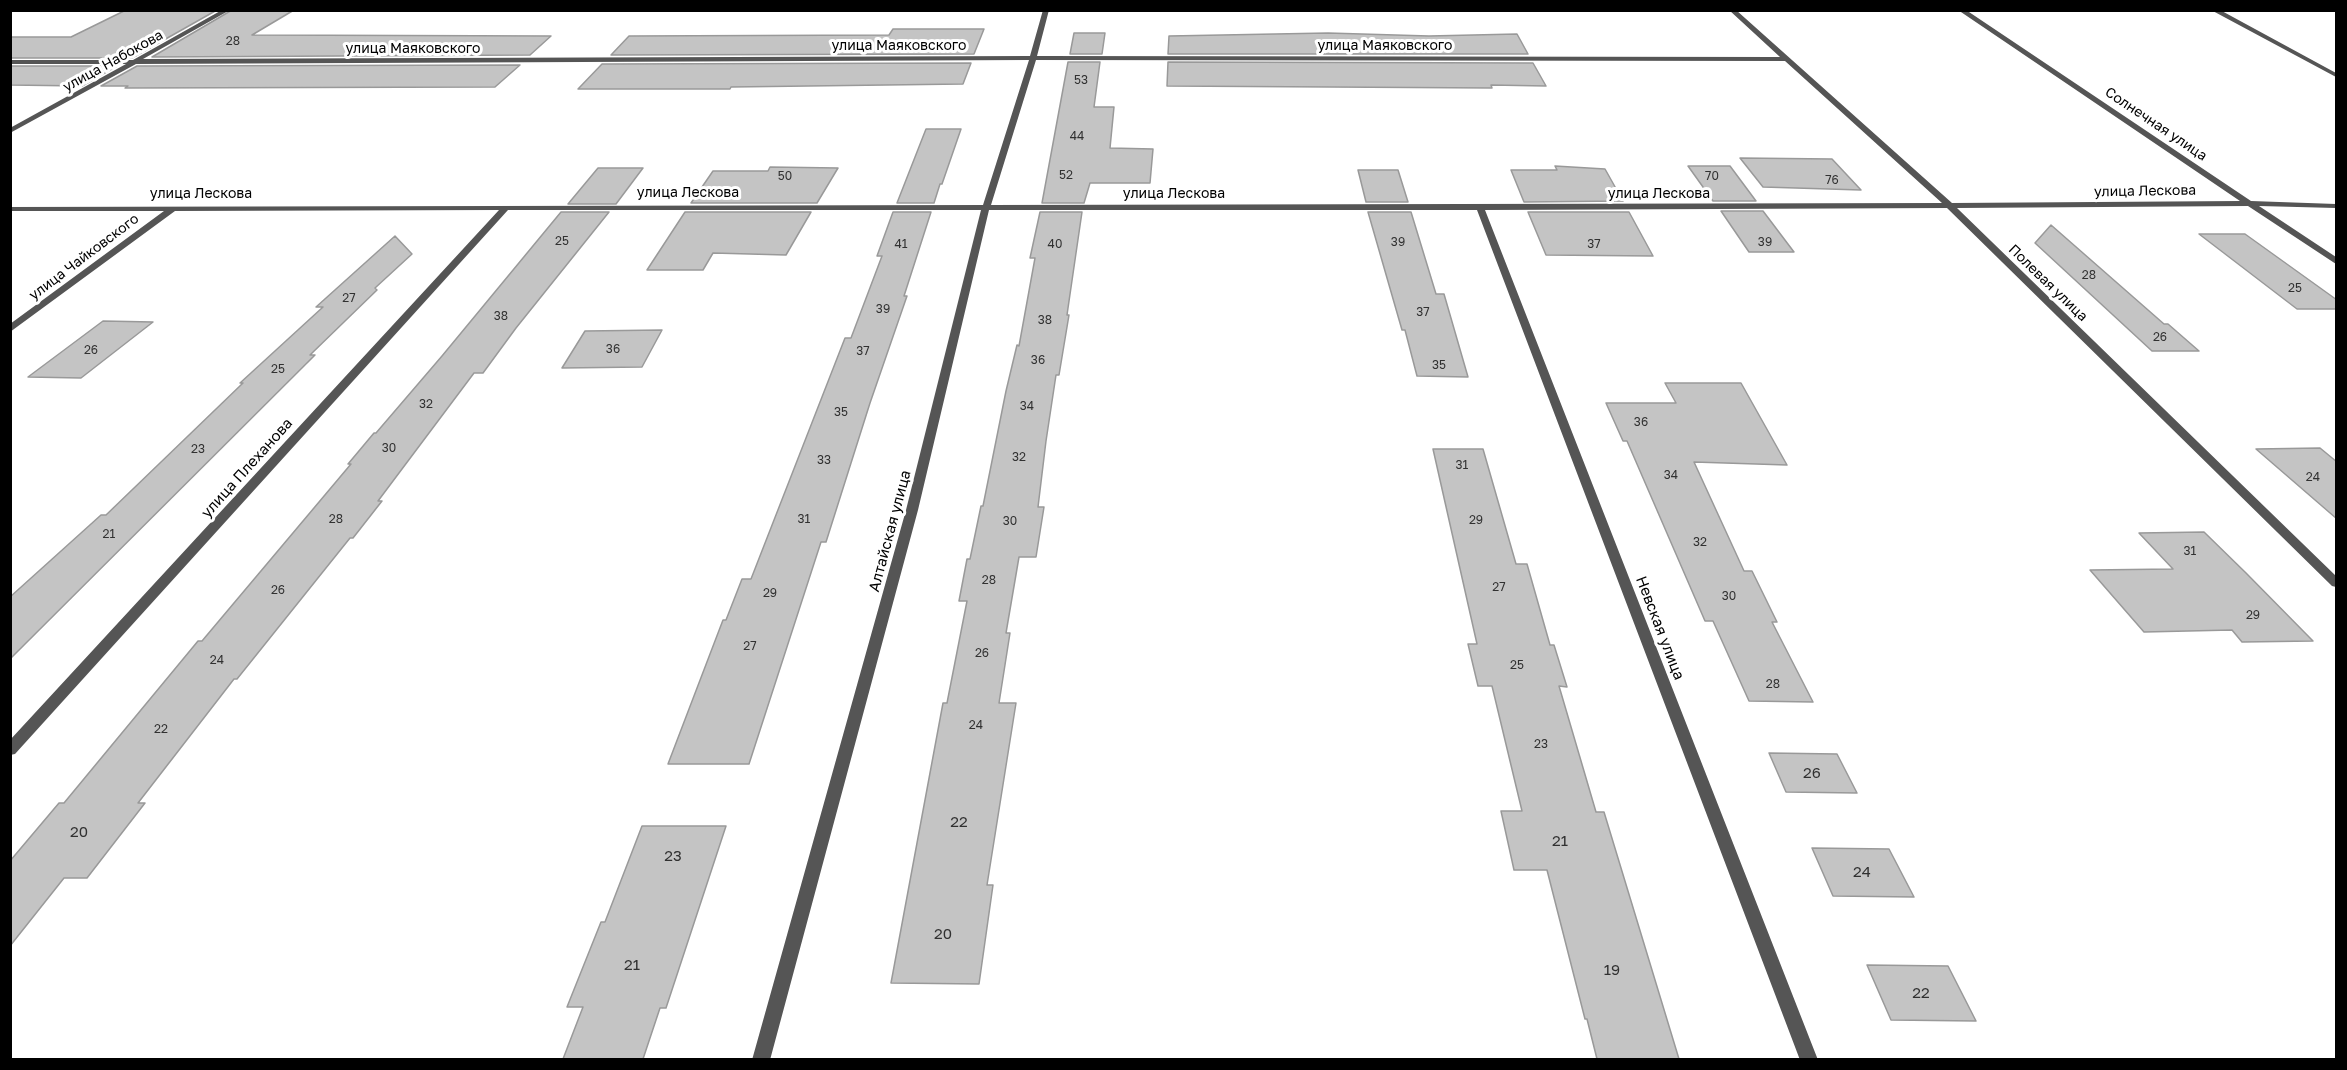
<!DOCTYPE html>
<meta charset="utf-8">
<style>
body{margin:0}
#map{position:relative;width:2347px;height:1070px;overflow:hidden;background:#fff;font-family:"Golos Text",sans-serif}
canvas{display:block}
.frame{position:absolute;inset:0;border:12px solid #000;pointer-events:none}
</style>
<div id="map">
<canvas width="2347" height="1070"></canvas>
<div class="frame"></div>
</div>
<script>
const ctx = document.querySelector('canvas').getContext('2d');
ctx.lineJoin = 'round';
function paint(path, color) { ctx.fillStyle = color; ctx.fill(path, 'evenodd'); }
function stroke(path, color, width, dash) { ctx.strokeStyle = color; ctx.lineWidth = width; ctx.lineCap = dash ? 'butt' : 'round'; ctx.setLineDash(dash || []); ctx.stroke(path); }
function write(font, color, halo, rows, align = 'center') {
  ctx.font = font + ' "Golos Text",sans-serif'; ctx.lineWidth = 6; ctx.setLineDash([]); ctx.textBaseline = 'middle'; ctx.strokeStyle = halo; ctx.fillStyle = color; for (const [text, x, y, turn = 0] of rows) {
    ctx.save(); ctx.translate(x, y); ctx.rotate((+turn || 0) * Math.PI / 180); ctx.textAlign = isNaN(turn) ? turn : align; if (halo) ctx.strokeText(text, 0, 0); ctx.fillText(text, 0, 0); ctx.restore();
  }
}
const building = new Path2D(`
 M126,10H217L132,58H10V37H71Z
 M232,10H294L252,35L551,36L530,55L152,57Z
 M893,29H984L974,54L611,55L629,36L889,35Z
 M1074,33H1105L1102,54H1070Z
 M1328,33L1429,36L1517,34L1528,54H1168L1169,36Z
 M1068,62H1100L1094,107H1114L1110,148L1153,149L1150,183H1090L1084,203H1042Z
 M1168,62L1533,63L1546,86L1491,85L1492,88L1167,86Z
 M971,63L963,84L731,87L730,89H578L602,64Z
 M520,65L495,87L125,88L128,86H101L137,66Z
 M10,66H117L82,86L10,85Z
 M926,129H961L942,184H940L934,203H897Z
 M1740,158L1832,159L1861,190L1763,187Z
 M1555,166L1605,169L1623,201L1524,202L1511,170H1557Z
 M1688,166H1730L1756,201H1713Z
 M770,167L838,168L817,203H691L713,171H768Z
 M598,168H643L616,204H568Z
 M1358,170H1398L1408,202H1366Z
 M1721,211H1763L1794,252H1749Z
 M561,212H609L516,328L483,373H474L378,501H382L353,538H350L237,679H234L138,803H145L87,878H64L10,946V861L59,803H64L198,641H202L351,464H348L374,433H376L442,356Z
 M685,212H811L786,255L713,253L703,270H647Z
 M893,212H931L904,296H907L870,403L826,542H821L749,764H668L723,620H726L742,579H751L845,338H851L882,256H877Z
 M1040,212H1082L1068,308L1067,315H1069L1059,375H1056L1046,441L1038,507H1044L1036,557H1019L1006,633H1010L999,703H1016L987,885H993L979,984L891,983L943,703H947L967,601H959L967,559H970L981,506H983L1006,391L1017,345L1019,346L1035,258H1030Z
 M1368,212H1411L1436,294H1444L1468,377L1417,376L1405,330H1402Z
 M1528,212H1629L1653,256L1546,255Z
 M2051,225L2164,324H2168L2199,351H2152L2035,243Z
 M2199,234H2245L2337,300V309H2297Z
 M395,236L412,254L375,288L377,290L310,355H315L10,659V597L101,515H106L243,383H240L323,307H316Z
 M103,321L153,322L81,378L28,377Z
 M662,330L642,367L562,368L585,331Z
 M1665,383H1741L1787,465L1694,462L1744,571H1752L1777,622H1772L1813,702L1749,701L1713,621H1705L1627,441H1623L1606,403H1676Z
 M2320,448L2337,462V519L2256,449Z
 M1433,449H1483L1516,564H1527L1550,645H1554L1567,687L1559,686L1596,812H1604L1679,1059H1597L1587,1019H1585L1547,870H1514L1501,811H1522L1492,686H1478L1468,644H1477Z
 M2204,532L2246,573L2313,641L2242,642L2232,630L2144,632L2090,570L2173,569L2139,533Z
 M1769,753L1837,754L1857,793L1786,792Z
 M642,826H726L666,1008H660L643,1059H563L583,1007H567L601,922H605Z
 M1812,848L1889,849L1914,897L1833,896Z
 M1867,965L1948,966L1976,1021L1891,1020Z`);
const minor = new Path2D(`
 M222,10H230L143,59L1030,56L1043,10H1049L1037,56L1780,57L1729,10H1736L1952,203L2240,201L1958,10H1966L2251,201L2336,204V208L2259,206L2336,257V264L2248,206L1957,208L2336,576V587L2332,586L1947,208L1485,210L1818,1060H1800L1477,210H989L918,510L770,1060H752L906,510L981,210H508L15,754L10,755V740L499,210L175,211L10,332V324L164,211H10V207L983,205L1029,60L136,64L10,133V128L126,64H10V60H133ZM1036,60L1785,61L1942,203L991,205Z
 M2211,10H2220L2336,73V77Z`);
const numberNames = [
 ["28",233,41],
 ["53",1081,80],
 ["44",1077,136],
 ["52",1066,175],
 ["50",785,176],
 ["70",1712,176],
 ["76",1832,180],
 ["25",562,241],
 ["39",1398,242],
 ["39",1765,242],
 ["41",901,244],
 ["40",1055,244],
 ["37",1594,244],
 ["28",2089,275],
 ["25",2295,288],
 ["27",349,298],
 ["39",883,309],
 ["37",1423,312],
 ["38",501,316],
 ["38",1045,320],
 ["26",2160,337],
 ["36",613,349],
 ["26",91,350],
 ["37",863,351],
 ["36",1038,360],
 ["35",1439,365],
 ["25",278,369],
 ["32",426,404],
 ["34",1027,406],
 ["35",841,412],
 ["36",1641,422],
 ["30",389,448],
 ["23",198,449],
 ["32",1019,457],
 ["33",824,460],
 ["31",1462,465],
 ["34",1671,475],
 ["24",2313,477],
 ["28",336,519],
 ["31",804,519],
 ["29",1476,520],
 ["30",1010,521],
 ["21",109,534],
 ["32",1700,542],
 ["31",2190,551],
 ["28",989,580],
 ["27",1499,587],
 ["26",278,590],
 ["29",770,593],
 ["30",1729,596],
 ["29",2253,615],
 ["27",750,646],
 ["26",982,653],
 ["24",217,660],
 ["25",1517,665],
 ["28",1773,684],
 ["24",976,725],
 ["22",161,729],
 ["23",1541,744]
];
const farStreetnames = [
 ["улица Маяковского",899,46],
 ["улица Маяковского",1385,46],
 ["улица Маяковского",413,49],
 ["улица Набокова",113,61,-29],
 ["Солнечная улица",2156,124,34],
 ["улица Лескова",2145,191,-1],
 ["улица Лескова",688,193],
 ["улица Лескова",201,194],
 ["улица Лескова",1174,194],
 ["улица Лескова",1659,194],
 ["улица Чайковского",84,257,-37],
 ["Полевая улица",2048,283,44]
];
const streetNames = [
 ["улица Плеханова",247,468,-48],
 ["Алтайская улица",890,531,-75],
 ["Невская улица",1660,628,69]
];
const nearNumbernames = [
 ["26",1812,773],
 ["22",959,822],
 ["20",79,832],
 ["21",1560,841],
 ["23",673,856],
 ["24",1862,872],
 ["20",943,934],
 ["21",632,965],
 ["19",1612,970],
 ["22",1921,993]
];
paint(building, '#c4c4c4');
stroke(building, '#999', 1.5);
paint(minor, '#555');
write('12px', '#313131', null, numberNames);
write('14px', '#000', '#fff', farStreetnames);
write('15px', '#000', '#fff', streetNames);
write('15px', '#313131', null, nearNumbernames);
</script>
